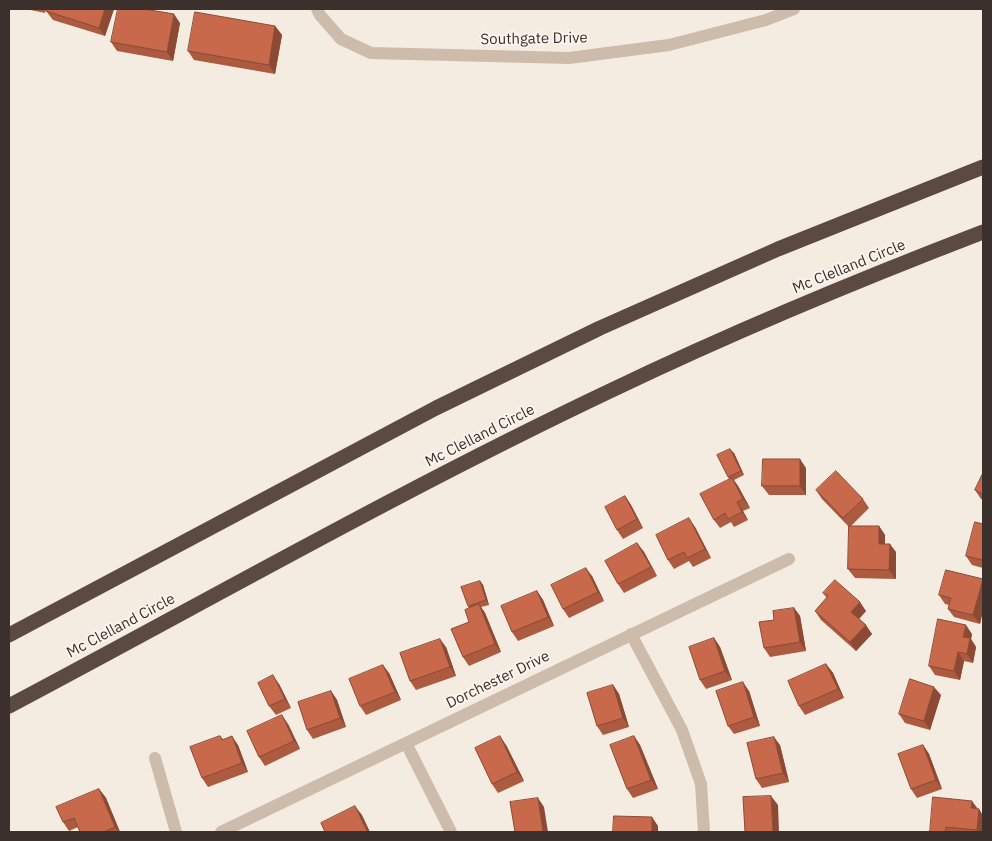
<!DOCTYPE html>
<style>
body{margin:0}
#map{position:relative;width:992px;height:841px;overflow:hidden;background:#f4ebe1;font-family:"IBM Plex Sans",sans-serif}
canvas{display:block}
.frame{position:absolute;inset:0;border:10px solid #3b302b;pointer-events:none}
</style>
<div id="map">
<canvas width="992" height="841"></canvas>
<div class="frame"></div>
</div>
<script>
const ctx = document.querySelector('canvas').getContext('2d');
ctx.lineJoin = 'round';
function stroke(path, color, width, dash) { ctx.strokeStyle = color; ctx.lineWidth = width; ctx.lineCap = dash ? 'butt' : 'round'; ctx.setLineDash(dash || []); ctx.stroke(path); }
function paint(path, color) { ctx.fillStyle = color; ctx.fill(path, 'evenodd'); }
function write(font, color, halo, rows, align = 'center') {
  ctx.font = font + ' "IBM Plex Sans",sans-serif'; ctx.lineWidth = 4; ctx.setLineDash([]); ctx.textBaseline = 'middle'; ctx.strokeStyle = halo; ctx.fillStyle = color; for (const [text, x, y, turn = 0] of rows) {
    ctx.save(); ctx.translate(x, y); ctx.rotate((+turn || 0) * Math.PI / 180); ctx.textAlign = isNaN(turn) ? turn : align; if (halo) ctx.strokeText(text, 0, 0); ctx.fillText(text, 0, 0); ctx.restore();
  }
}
const street = new Path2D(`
 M317,9L320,15L341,39L371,53L569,58L669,45L766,20L794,9
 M631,634L682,730L701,784L704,832
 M406,743L451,832
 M155,758L176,832
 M221,832L789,559`);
const highway = new Path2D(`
 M9,635L436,408L600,328L778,249L983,167
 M9,706C209,600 407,487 612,390C733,332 858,280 983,232`);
const wall = new Path2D(`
 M26,9H46L45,13Z
 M47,9H114L105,36L53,20L46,11Z
 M180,23L173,61L117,51L111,42Z
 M275,26L282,35L275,74L194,60L188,51Z
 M734,453L744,475L734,480L738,486L750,508L743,511L748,520L734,527L731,522L720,528L714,520L729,479L728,477Z
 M806,468V495H769L762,486Z
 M983,473V500L981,499L975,490Z
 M816,490L863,499L869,508L851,526H879L885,535V544L896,552V579L855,578L848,569L849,527L822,499Z
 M625,496L631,505L643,528L623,539L617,530Z
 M983,524V568L972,565L966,556Z
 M695,527L711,558L693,567L689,561L674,569L668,560Z
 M637,543L644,552L657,576L624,593L618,584Z
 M592,576L604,601L569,618L563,609Z
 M983,580V610L980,624L954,617L948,609L949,605L945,604L939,595Z
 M480,581L483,585L489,605L481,607L485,613L501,652L469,666L463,657L469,622V608L468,606Z
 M537,591L543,600L554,626L518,641L512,632Z
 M823,593L866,611L859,619L872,634L856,651L821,620L815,611L827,598Z
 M794,608L800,616L806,651L770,657L764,648L774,620Z
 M972,634L971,639L976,647L973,663L964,661L960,680L935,675L929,666Z
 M714,638L720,647L732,680L706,689L700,680Z
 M446,647L456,676L416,690L410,681Z
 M826,664L833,673L844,698L805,715L799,706Z
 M389,673L401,700L366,715L360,706Z
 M279,684L291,708L276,715L269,706Z
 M613,685L619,694L629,727L603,735L597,726Z
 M331,691L337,700L346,727L313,739L307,730Z
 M749,691L760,726L734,734L728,726Z
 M941,695L930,730L905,723L899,714Z
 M288,724L300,749L265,766L259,757Z
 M220,736L223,739L238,745L248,772L208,787L202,778Z
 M634,736L640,745L658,789L633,798L627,789Z
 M506,745L524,781L498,793L492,784Z
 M780,745L789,782L762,788L756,779Z
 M923,745L929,754L942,789L917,798L911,789Z
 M99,789L106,798L120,832H80L78,827L69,831L63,822Z
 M977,809H979L983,816V832H930Z`);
const shadedWall = new Path2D(`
 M105,9H114L105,36L99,28Z
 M174,14L180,23L173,61L167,52Z
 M275,26L282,35L275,74L269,65Z
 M730,449L734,453L744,475L741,471Z
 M800,459L806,468V495L800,486Z
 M732,478L738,486L750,508L743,499Z
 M625,496L631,505L643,528L637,519Z
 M737,502L743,511L748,520L742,512Z
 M689,518L695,527L711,558L705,549Z
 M879,526L885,535V552L879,544Z
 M637,543L644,552L657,576L651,567Z
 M890,544L896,552V579L889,570Z
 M586,568L592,576L604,601L598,592Z
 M983,579V610L980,624L973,615Z
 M480,581L483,585L489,605L486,600Z
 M537,591L543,600L554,626L548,617Z
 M860,602L866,611L857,621L851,612Z
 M479,604L485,613L501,652L495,644Z
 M794,608L800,616L806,651L800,642Z
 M866,625L872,634L856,651L850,642Z
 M966,625L972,634L971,639L976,647L973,663L967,654L963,637Z
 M714,638L720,647L732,680L725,671Z
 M440,639L446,647L456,676L450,667Z
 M958,652L964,661L960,680L954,671Z
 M826,664L833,673L844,698L838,689Z
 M383,665L389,673L401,700L395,692Z
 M273,675L279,684L291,708L285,699Z
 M743,682L749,691L760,726L754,717Z
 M613,685L619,694L629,727L623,718Z
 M934,687L941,695L930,730L924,721Z
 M331,691L337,700L346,727L340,718Z
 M282,715L288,724L300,749L294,741Z
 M232,736L238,745L248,772L242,763Z
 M500,736L506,745L524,781L517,772Z
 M634,736L640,745L658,789L651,780Z
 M774,737L780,745L789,782L783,773Z
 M923,745L929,754L942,789L936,780Z
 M99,789L106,798L120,832H119L115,827Z
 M771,796L778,805L779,832H773Z
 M538,798L544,807L548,832H543Z
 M972,801L978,809L971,808Z
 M355,806L362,815L370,832H368L367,831Z
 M979,809L983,816V832H978L977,830Z
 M652,817L658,826V832H652Z`);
const building = new Path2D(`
 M47,9H105L99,28L46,11Z
 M118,9H144L174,14L167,52L111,42Z
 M195,12L275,26L269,65L188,51Z
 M730,449L741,471L728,477L717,455Z
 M763,459H800V486H762Z
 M836,471L863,499L843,518L816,490Z
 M983,473V494L975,490Z
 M732,478L743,499L737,502L742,512L728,519L725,513L714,520L700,494Z
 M625,496L637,519L617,530L605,507Z
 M689,518L705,549L687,558L684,552L668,560L656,535Z
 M975,522L983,524V560L966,556Z
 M849,526H879V544H890L889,570L848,569Z
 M637,543L651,567L618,584L605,561Z
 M586,568L598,592L563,609L551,585Z
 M946,570L983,579L973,615L948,609L951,598L939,595Z
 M835,580L860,602L851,612L866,625L850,642L815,611L828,596L823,593Z
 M480,581L486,600L468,606L461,587Z
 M537,591L548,617L512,632L501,606Z
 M479,604L495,644L463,657L451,629L469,622L465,610Z
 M794,608L800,642L764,648L759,622L774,620L773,611Z
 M938,619L966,625L963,637L970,638L967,654L958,652L954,671L929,666Z
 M714,638L725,671L700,680L689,647Z
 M440,639L450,667L410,681L400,653Z
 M826,664L838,689L799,706L788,681Z
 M383,665L395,692L360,706L349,679Z
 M273,675L285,699L269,706L258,683Z
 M910,679L934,687L924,721L899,714Z
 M743,682L754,717L728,726L716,691Z
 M613,685L623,718L597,726L587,693Z
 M331,691L340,718L307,730L298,702Z
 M282,715L294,741L259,757L247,731Z
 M220,736L222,740L232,736L242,763L202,778L190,747Z
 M500,736L517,772L492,784L475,748Z
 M634,736L651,780L627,789L610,745Z
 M774,737L783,773L756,779L747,743Z
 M923,745L936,780L911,789L898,754Z
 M99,789L115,827L104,832H80L74,818L63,822L56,807Z
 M771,796L773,832H745L743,797Z
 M933,797L972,801L971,808L979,809L977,830L946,827L945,832H930Z
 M538,798L543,832H515L510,802Z
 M355,806L367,831L364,832H325L321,823Z
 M614,816L652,817V832H613Z`);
const streetNames = [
 ["Southgate Drive",534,39,-1],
 ["Mc Clelland Circle",849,267,-22],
 ["Mc Clelland Circle",480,436,-27],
 ["Mc Clelland Circle",121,626,-28],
 ["Dorchester Drive",498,680,-26]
];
stroke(street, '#cdbbac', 12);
stroke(highway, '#5c4a42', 15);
paint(wall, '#ac5a40');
paint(shadedWall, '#8c4a34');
paint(building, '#c8694b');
stroke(building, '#8c4a34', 1);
write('15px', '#3b302b', '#fbf5ee', streetNames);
</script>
